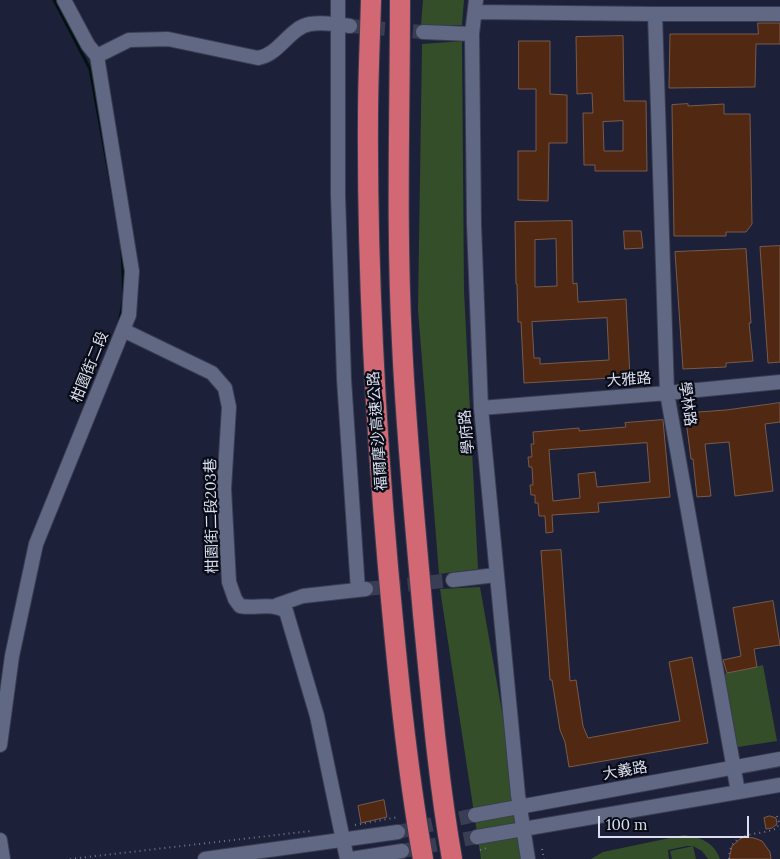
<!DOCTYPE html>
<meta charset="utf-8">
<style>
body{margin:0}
#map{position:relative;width:780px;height:859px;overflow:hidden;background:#1c2139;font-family:Lora,serif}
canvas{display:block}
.scale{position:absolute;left:598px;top:816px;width:151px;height:22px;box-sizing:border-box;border:2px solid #dbdff0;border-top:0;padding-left:6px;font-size:15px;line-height:18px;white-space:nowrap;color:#dbdff0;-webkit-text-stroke:4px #090c16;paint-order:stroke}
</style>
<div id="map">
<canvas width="780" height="859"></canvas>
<div class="scale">100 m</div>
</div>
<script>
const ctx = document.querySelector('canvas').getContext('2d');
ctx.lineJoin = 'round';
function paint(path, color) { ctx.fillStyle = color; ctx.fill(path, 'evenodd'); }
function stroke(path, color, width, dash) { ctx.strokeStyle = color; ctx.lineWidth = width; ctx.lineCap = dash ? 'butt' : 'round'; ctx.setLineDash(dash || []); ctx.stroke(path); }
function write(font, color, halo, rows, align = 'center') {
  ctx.font = font + ' Lora,"Noto Sans TC",serif'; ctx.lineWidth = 4.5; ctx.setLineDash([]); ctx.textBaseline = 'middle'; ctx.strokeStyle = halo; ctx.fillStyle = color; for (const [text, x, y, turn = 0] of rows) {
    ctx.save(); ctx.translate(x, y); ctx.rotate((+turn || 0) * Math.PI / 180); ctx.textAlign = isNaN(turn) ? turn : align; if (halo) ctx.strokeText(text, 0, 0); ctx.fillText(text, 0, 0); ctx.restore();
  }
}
const green = new Path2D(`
 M423,0H464L462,25H421Z
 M462,41L464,291L478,569L439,574L418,310L422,44Z
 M480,587L528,859H481L440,589Z
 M763,665L777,741L738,747L735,746L719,675Z
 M684,835C700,837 714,842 720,859H708L702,851L693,846L696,859H672L670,851L693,846H687L668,850L669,859H591L603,852Z`);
const stream = new Path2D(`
 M54,0L90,69L116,212
 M119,323L124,297L122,250`);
const building = new Path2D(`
 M758,23H780V44H756L755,87L669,88L670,34H758Z
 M623,36L624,101H646L647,171H595V165H584L583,113H593L592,93L577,94L576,37ZM623,121V151H604L603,122Z
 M519,41H550V94L567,95V143H549L548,201L518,200V151H536V89H519Z
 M688,104V106L724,104V114H750L752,224L746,232H726V236H674L672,105Z
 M572,221L573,284L577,283L578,302L626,299L630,377L524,383L521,322H518L517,284H516L515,222ZM556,239L557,286L535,287V240ZM607,318L609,360L540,364V358H534L532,322Z
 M624,231H641L643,248L625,249Z
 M780,246V362L768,363L760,247Z
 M746,249L751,323H749L753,361L726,363V367L683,369L675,252Z
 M780,403V422L765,424L773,491L735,496L729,442L705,444L711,496L697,497L693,459H691L685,413L726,410Z
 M663,420L670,497L598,503L599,512L552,515L553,532L546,533L545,516H539L538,503H535V495H531L530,485H533L532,467H529L528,457H532L531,444H534L533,432L579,428V431L626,427L625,423ZM647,443L650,482L597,487L595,472L578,474L580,498L553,501L549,450Z
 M561,550L570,681L576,680L583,726L588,738L680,721L669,662L692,657L708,743L569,767L565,742L560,730L552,680H550L541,551Z
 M773,601L780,645L754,649L757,667L727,673L723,660L741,656L733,608Z
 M384,800L387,817L361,823L358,806Z
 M770,816L776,818L777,824L772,828L766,829L764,818Z
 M745,837L754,838L762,841L770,852L771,859H729L732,846L740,839Z`);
const minorTunnel = new Path2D(`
 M350,26L423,32
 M366,589L453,580
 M398,832L475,815
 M402,851L477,837`);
const path = new Path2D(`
 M355,825L398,817
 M542,849L544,859
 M480,850L487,848
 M70,859L311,831
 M729,859C729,829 759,837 777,828L779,822L776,813`);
const minor = new Path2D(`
 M338,0V195L344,379L358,590
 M476,0L472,34L474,224L481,408L518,795L528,859
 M475,12L655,14H780
 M655,14L667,393L738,792
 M423,32L472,34
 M97,56L129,40L168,39L258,58C279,55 290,27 310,24C323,22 337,24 350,26
 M123,330L212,373L225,388L229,407L224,489L229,582L235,599L240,606C257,609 271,602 286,611L317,716L347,859
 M481,408L667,393L780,382
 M453,580L496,575
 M277,605L303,596L366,589
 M0,745L12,656L36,544L129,315L132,271L97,56L88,45L64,0
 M475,815L780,759
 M477,837L780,785
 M0,840L3,859
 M205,859L398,832
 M351,859L402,851`);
const highway = new Path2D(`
 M371,0C370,39 368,78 368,117C367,267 375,417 388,567C397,665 406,762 423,859
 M400,0C400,114 396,228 402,342C406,433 415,523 423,614C431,696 438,778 452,859`);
const streetNames = [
 ["柑園街二段",90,367,-68],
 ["大雅路",629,380,-4],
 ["學林路",687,404,82],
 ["福爾摩沙高速公路",378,431,-94],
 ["學府路",467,432,-95],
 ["柑園街二段203巷",212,516,-91],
 ["大義路",625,771,-10]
];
paint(green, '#334e28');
stroke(stream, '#001212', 3);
paint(building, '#512811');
stroke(building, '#785b4c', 1);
stroke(minorTunnel, '#393e54', 14, [14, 7]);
stroke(minor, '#3a3d51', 16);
stroke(highway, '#3a3d51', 22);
stroke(path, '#73778c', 2, [1, 4]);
stroke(minor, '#616884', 14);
stroke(highway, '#d26874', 20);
write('15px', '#dbdff0', '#090c16', streetNames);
</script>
